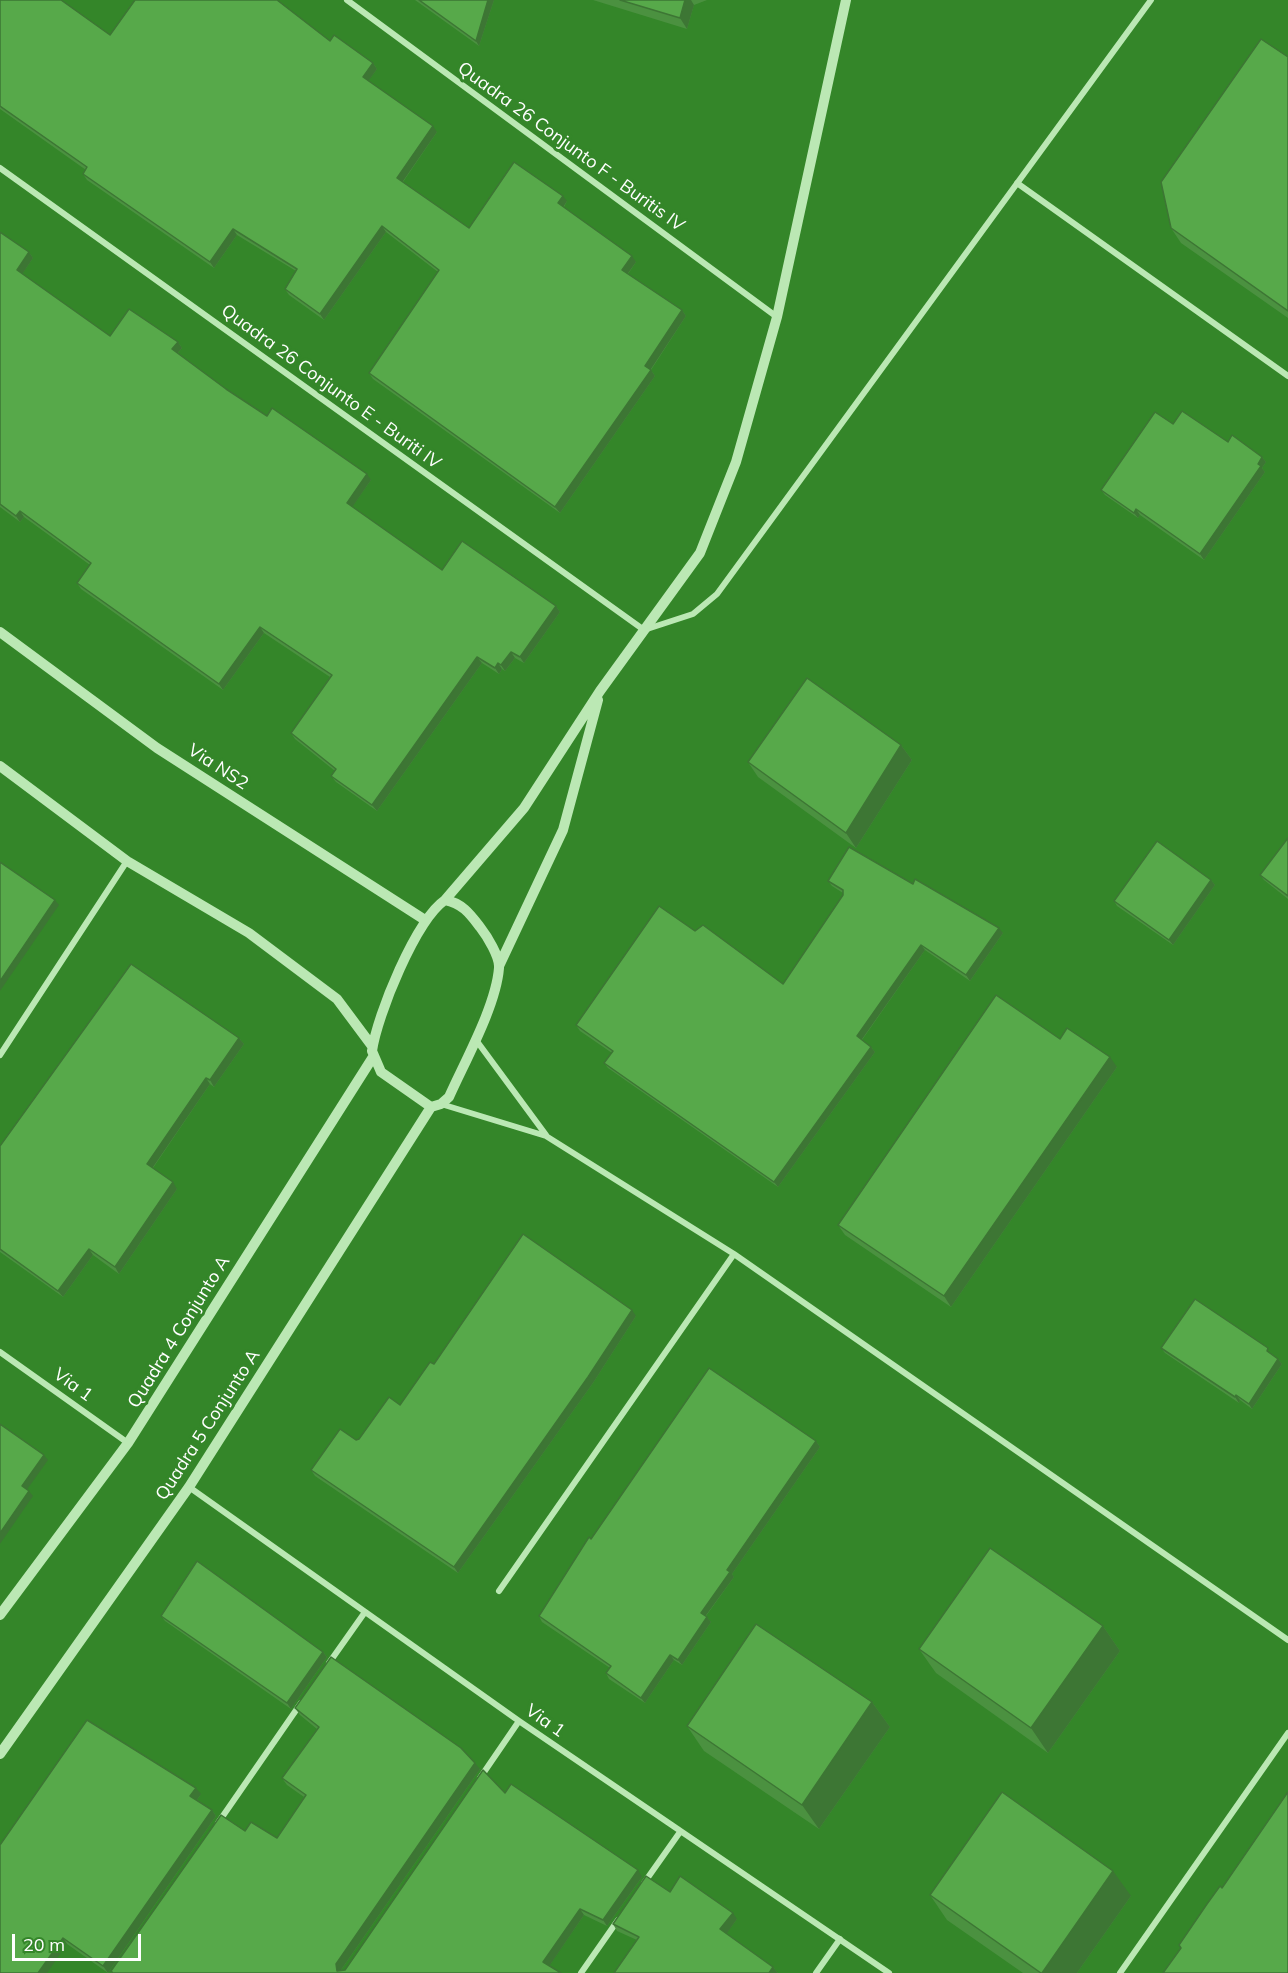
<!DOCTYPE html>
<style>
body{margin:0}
#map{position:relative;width:1288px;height:1973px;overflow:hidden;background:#348629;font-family:Mulish,sans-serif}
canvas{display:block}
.scale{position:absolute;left:12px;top:1934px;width:129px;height:27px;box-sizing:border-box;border:3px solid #fff;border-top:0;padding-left:8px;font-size:18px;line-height:21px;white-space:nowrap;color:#fff;-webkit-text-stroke:4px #348629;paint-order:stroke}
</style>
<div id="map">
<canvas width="1288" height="1973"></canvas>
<div class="scale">20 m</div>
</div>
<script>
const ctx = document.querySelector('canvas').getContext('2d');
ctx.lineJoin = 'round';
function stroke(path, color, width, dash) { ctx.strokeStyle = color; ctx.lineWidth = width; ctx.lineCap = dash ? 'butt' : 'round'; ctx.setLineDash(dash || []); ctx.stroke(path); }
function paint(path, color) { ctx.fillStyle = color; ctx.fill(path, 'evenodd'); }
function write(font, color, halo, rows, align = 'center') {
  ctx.font = font + ' Mulish,sans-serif'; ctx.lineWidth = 6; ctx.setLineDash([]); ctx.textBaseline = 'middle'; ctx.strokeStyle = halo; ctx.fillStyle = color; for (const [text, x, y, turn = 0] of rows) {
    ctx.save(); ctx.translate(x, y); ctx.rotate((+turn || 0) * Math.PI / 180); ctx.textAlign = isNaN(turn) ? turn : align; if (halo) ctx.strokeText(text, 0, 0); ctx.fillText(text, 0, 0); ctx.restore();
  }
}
const minor = new Path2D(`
 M347,0L777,317
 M0,168L644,630L693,614L717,594L1151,0
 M1017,183L1288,376
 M476,1040L546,1135
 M0,1055L127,861
 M441,1104L546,1136L734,1254L1288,1640
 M0,1352L128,1443
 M189,1487L519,1721L889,1973
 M499,1591L734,1254
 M329,1663L365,1612
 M480,1778L519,1721
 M218,1823L301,1703
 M644,1883L680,1832
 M581,1973L618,1920
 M816,1973L840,1939
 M1120,1973L1288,1733`);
const tertiary = new Path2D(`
 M0,632L157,748L425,920
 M0,766L127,861L249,933L337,999L372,1046
 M445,900L524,808L600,691L700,553L736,462L777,317L846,0
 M445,900C462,903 470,914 480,927C487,936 500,957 499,968C496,1006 465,1061 449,1097L441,1104L431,1107L381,1072L372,1051C377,1015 416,920 445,900Z
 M499,966L563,830L598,700
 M0,1615L128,1443L373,1057
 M0,1754L189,1487L431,1107`);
const wall = new Path2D(`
 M0,0L110,35L330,41L373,63L377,69L368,81L437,132L403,182L469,228L567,201L564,207L636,262L628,274L682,310L686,316L651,370L655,376L560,513L373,379L369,373L438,272L386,232L324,320L289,295L285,289L296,271L237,235L214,268L87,180L83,174L86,170L0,109Z
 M415,0H494L479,46Z
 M593,0H707L694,5L687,29Z
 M1288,57V318L1181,243L1171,228Z
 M0,232L29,252L33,258L22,274L110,336L178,342L182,348L178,353L226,389L267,416L371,480L352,507L442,570L556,606L560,612L524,663L515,658L505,671L502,669L499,674L482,663L377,811L336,782L331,776L335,771L295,739L291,733L330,677L264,633L223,690L81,589L77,583L90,565L24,517L20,522L0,507Z
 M1173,424L1228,442L1262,457L1266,462L1262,468L1265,472L1204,560L1140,515L1138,518L1105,495L1101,490Z
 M901,745L912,760L856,848L758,777L748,762Z
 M1288,838V899L1264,880L1260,875Z
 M1211,880L1215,885L1173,945L1117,906L1114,901Z
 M828,881L913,884L1003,933L970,981L925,950L862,1040L871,1047L875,1052L778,1187L608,1068L604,1063L612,1053L580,1031L576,1025L695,931L783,984L843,895V893L832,886Z
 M239,1038L244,1044L214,1087L210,1084L153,1168L177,1189L119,1274L93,1255L63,1297L0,1252V1146Z
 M1060,1039L1117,1067L951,1307L845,1235L838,1225Z
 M636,1316L593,1383L458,1573L315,1476L311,1470L359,1439L400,1405L434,1364Z
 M1161,1348L1272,1354L1278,1359L1282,1364L1252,1409L1240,1400L1239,1403L1165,1353Z
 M816,1441L820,1447L732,1574L734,1577L706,1616L711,1622L682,1665L674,1660L645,1703L609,1679L606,1673L610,1668L542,1622L539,1616L591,1539Z
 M161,1616L323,1652L327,1657L291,1709L165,1621Z
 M1103,1626L1120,1651L1048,1753L936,1673L919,1649Z
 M872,1702L890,1727L819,1829L704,1751L687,1726Z
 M295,1708L480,1769L341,1970H345L505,1793L642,1877L607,1926L584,1915L549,1966L561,1973H112L111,1971L245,1831L277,1838L304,1797L287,1785L282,1778L317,1729L300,1715Z
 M201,1794L197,1800L212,1810L216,1816L108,1973L67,1944L0,1973Z
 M670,1892L737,1919L726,1934L773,1967L778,1973L637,1940L617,1931L613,1924Z
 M930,1895L1131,1896L1077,1973H1023L947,1920Z`);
const shadedWall = new Path2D(`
 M488,0H494L479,46L476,41Z
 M685,0H691L694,5L687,29L680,18Z
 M373,63L377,69L367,83L363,77Z
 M433,126L437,132L401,184L397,178Z
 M563,196L567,201L562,209L558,203Z
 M382,226L386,232L324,320L320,314Z
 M233,229L237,235L214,268L210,262Z
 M29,252L33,258L21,276L17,270Z
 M632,256L636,262L626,276L622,270Z
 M682,310L686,316L649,372L645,366Z
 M178,342L182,348L176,355L172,349Z
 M651,370L655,376L560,513L555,507Z
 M1262,457L1266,462L1262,468L1265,472L1204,560L1200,554Z
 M367,474L371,480L351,509L347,503Z
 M1136,509L1140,515L1138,518L1134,513Z
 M20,511L24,517L20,522L16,516Z
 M556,606L560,612L524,663L520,657Z
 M260,627L264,633L223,690L219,684Z
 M511,652L515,658L505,671L501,665Z
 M477,657L482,663L377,811L372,805Z
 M498,663L502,669L499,674L495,668Z
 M901,745L912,760L856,848L846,833Z
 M1211,880L1215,885L1173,945L1169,940Z
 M55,900L59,905L0,991V981Z
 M999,928L1003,933L970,981L966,975Z
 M921,945L925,950L860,1042L857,1036Z
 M239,1038L244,1044L214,1087L210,1080Z
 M871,1047L875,1052L778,1187L774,1182Z
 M1110,1057L1117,1067L951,1307L944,1296Z
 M206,1078L210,1084L151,1170L147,1164Z
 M173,1182L177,1189L119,1274L115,1267Z
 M89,1249L93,1255L63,1297L58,1291Z
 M632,1310L636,1316L593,1383L458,1573L454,1567Z
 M1278,1359L1282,1364L1252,1409L1249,1404Z
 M1236,1395L1240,1400L1239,1403L1235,1397Z
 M816,1441L820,1447L732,1574L734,1577L704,1618L701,1613L727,1570Z
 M44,1455L48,1460L26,1491L22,1486Z
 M29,1491L33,1496L0,1544V1533Z
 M707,1617L711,1622L682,1665L678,1660Z
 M1103,1626L1120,1651L1048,1753L1031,1728Z
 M323,1652L327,1657L291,1709L287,1703Z
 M670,1655L674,1660L645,1703L641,1698Z
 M872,1702L890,1727L819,1829L802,1805Z
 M475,1763L480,1769L341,1970L337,1971L336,1964Z
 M196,1788L201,1794L195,1803L190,1796Z
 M212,1810L216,1816L108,1973L103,1966Z
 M638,1870L642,1877L607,1926L603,1920Z
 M1113,1871L1131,1896L1077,1973H1042Z
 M580,1909L584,1915L548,1968L543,1962Z
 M733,1913L737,1919L725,1936L720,1929Z
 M63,1938L67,1944L47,1973H38Z
 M773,1967L778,1973H769Z`);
const building = new Path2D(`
 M0,0H61L110,35L135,0H277L330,41L334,35L373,63L363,77L433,126L397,178L469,228L514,162L563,196L558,203L632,256L622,270L682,310L645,366L651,370L555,507L369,373L439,270L382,226L320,314L285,289L297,269L233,229L210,262L83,174L87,167L0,106Z
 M419,0H488L476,41Z
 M620,0H685L680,18Z
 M1261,39L1288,57V311L1171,228L1161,182Z
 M0,232L29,252L17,270L110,336L129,309L178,342L172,349L226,389L267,416L272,408L367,474L347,503L442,570L462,541L556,606L520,657L511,652L501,665L498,663L495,668L477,657L372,805L331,776L336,769L291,733L332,675L260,627L219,684L77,583L91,563L20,511L16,516L0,504Z
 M1182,411L1228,442L1232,435L1262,457L1258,464L1261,466L1200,554L1136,509L1134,513L1101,490L1155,412L1173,424Z
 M807,678L901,745L846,833L748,762Z
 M1288,838V896L1260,875Z
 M1157,841L1211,880L1169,940L1114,901Z
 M849,847L913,884L915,879L999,928L966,975L921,945L857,1036L871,1047L774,1182L604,1063L613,1051L576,1025L659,906L695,931L703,925L783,984L843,895V890L828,881Z
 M0,862L55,900L0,981Z
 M131,964L239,1038L210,1080L206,1078L147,1164L173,1182L115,1267L89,1249L58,1291L0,1249V1146Z
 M996,995L1060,1039L1067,1028L1110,1057L944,1296L838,1225Z
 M523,1234L632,1310L588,1377L454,1567L311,1470L340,1429L356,1440L359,1439L389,1397L400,1405L430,1362L434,1364Z
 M1195,1299L1268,1348L1267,1351L1278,1359L1249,1404L1236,1395L1235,1397L1161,1348Z
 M709,1368L816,1441L727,1570L730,1572L701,1613L707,1617L678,1660L670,1655L641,1698L606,1673L611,1666L539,1616L589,1537L591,1539Z
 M0,1424L44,1455L22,1486L29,1491L0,1533Z
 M990,1548L1103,1626L1031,1728L919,1649Z
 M197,1561L323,1652L287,1703L161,1616Z
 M756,1624L872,1702L802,1805L687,1726Z
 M331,1657L461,1748L475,1763L336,1964L337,1971L345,1970L483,1770L505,1793L511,1784L638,1870L603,1920L580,1909L543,1962L561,1973H113L111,1971L221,1815L245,1831L251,1822L277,1838L306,1795L282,1778L319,1727L295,1708Z
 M87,1720L196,1788L190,1796L212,1810L103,1966L63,1938L38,1973H0V1845Z
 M1002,1792L1113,1871L1042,1973H1041L930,1895Z
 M1288,1792V1973H1163L1181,1948L1179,1945L1207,1904L1220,1886L1222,1888Z
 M646,1876L670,1892L680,1876L733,1913L720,1929L773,1967L769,1973H614L639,1937L613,1924Z`);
const streetNames = [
 ["Quadra 26 Conjunto F - Buritis IV",571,147,36],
 ["Quadra 26 Conjunto E - Buriti IV",331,387,36],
 ["Via NS2",218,767,33],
 ["Quadra 4 Conjunto A",179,1332,-58],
 ["Via 1",73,1385,36],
 ["Quadra 5 Conjunto A",208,1425,-57],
 ["Via 1",545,1721,35]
];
stroke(minor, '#bbe8b4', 6);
stroke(tertiary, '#bbe8b4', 10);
paint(wall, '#4b9140');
paint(shadedWall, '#3d7634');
paint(building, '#57a94a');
stroke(building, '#3d7634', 1.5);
write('18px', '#fff', '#348629', streetNames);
</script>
